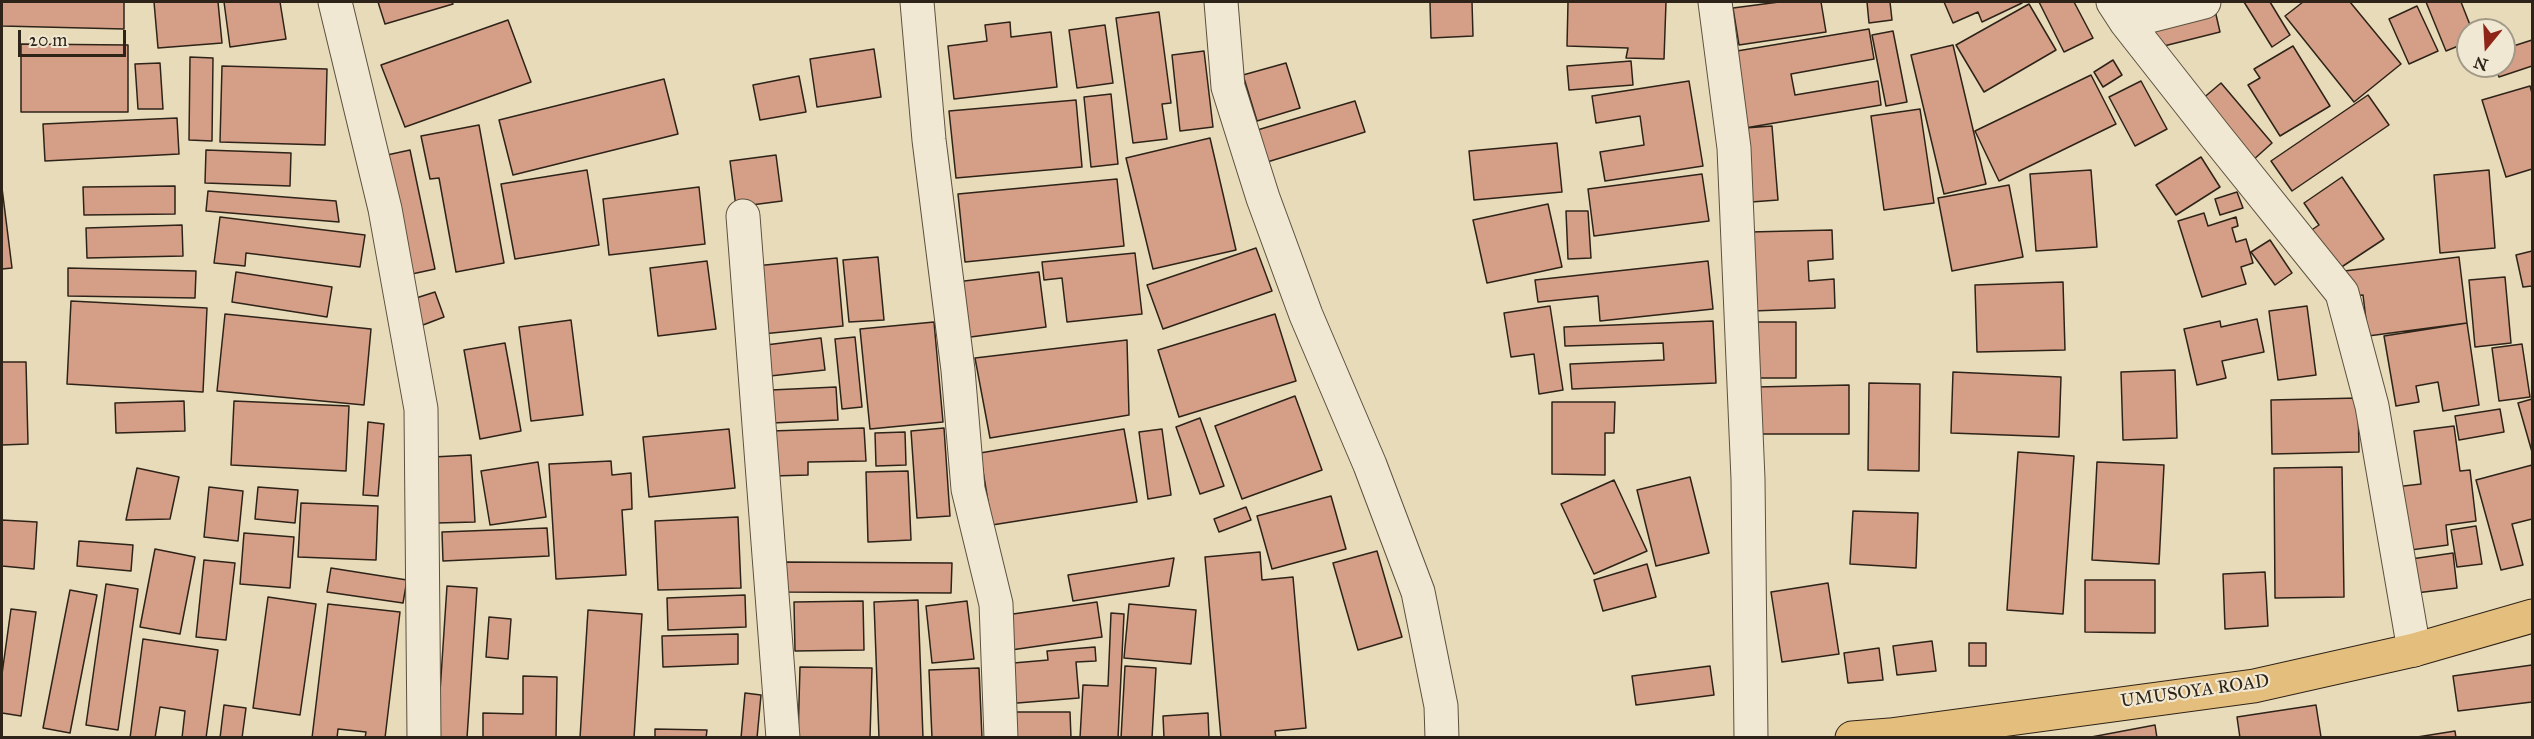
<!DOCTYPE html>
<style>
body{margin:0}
#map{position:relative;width:2534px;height:739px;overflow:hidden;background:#e8dbba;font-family:"IM FELL Great Primer",serif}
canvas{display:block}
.frame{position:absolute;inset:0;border:3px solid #2e2318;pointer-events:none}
.north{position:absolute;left:2456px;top:18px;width:60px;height:60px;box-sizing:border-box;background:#f0e8d2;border:2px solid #a29988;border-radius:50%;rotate:198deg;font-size:16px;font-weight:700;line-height:24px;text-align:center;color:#2e2318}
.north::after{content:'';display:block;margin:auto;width:21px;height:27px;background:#8f2418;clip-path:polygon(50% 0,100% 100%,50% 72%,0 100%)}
.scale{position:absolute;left:18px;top:30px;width:108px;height:27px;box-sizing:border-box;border:3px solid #2e2318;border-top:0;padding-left:8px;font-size:18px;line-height:21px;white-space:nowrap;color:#2e2318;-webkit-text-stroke:4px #f0e8d2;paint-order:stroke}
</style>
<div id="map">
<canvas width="2534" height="739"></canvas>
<div class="frame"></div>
<div class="north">N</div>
<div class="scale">20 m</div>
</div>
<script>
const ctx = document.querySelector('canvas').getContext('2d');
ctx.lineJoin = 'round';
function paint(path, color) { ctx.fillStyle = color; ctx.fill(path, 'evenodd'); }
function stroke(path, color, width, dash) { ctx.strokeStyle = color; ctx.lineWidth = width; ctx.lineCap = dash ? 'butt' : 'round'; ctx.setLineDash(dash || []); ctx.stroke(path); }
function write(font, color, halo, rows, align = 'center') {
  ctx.font = font + ' "IM FELL Great Primer",serif'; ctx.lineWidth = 4.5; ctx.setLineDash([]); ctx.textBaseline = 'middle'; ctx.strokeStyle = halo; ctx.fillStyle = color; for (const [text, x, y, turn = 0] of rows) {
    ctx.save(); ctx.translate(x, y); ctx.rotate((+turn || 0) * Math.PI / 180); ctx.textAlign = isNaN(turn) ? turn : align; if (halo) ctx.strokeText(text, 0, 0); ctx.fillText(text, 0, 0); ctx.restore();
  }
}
const building = new Path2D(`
 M2,2H124V29L2,26Z
 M154,2H218L222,43L158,48Z
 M224,2H280L286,39L230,47Z
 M378,2H452L453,4L385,24Z
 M1430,2H1472L1473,36L1431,38Z
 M1568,2H1666L1664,59L1626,58L1628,48L1567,46Z
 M1779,2H1821L1826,32L1739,45L1733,8Z
 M1867,2H1890L1892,20L1869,23Z
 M1944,2H2022V3L1982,22L1978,12L1953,23Z
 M2039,2H2074L2093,38L2064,52Z
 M2244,2H2270L2290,35L2272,47Z
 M2303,2H2350L2401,64L2354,102L2285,16Z
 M2426,2H2461L2472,30H2468V42L2446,51Z
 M2029,4L2056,50L1984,92L1956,45Z
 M2214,6L2220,32L2156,48L2150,22Z
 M2417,6L2438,51L2409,64L2389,19Z
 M1159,12L1171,103L1162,104L1167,139L1133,143L1116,18Z
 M508,20L531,82L405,127L381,65Z
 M1010,22L1011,37L1051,32L1057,87L954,99L948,46L987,41L985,25Z
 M1105,25L1113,83L1077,88L1069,30Z
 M1869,29L1874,59L1791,74L1795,95L1878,81L1881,105L1745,128L1731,52Z
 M1893,31L1907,102L1886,106L1872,35Z
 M2532,40V66L2499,77L2495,66H2504V49Z
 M21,44L128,45V112H21Z
 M1953,45L1986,184L1944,194L1911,55Z
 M2293,46L2330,106L2280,136L2248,85L2260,78L2254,69Z
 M874,49L881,97L817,107L810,59Z
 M1204,51L1213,127L1180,131L1172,55Z
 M190,57L213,58L212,141L189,140Z
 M2113,60L2122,75L2103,87L2094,72Z
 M1631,61L1633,85L1569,90L1567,66Z
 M160,63L163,109H138L135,64Z
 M1286,63L1300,108L1257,121L1243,75Z
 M222,66L327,69L325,145L220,142Z
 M2091,75L2116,124L1999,181L1975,131Z
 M799,76L806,112L760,120L753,85Z
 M664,79L678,134L513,175L499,120Z
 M1689,81L1703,166L1605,181L1600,152L1644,145L1640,116L1596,123L1592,96Z
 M2141,81L2167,129L2135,146L2109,97Z
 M2221,83L2272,143L2252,161L2201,100Z
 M2530,86L2532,93V169L2506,177L2482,100Z
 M1111,94L1118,164L1091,167L1084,97Z
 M2368,95L2389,125L2292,191L2271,161Z
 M1076,100L1082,167L956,178L949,111Z
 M1355,101L1365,132L1264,163L1254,131Z
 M1920,109L1934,203L1884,210L1871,116Z
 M177,118L179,154L45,161L43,124Z
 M479,125L504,263L456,272L439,178L430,179L421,136Z
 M1772,126L1778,200L1751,202L1745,128Z
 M1210,138L1236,250L1153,269L1126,158Z
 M1557,143L1562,192L1474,200L1469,151Z
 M206,150L291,153L290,186L205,183Z
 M410,150L435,269L412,274L387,155Z
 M776,155L782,201L736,207L730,161Z
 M2201,157L2220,187L2176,215L2156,185Z
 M587,170L599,245L515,259L501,184Z
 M2091,170L2097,247L2036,251L2030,174Z
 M2489,170L2495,248L2440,253L2434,175Z
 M1702,174L1709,221L1594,236L1588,189Z
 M2342,177L2384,239L2337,270L2310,231L2319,225L2304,203Z
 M1117,179L1124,246L965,262L958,194Z
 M2009,185L2023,257L1952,271L1938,198Z
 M175,186V214L84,215L83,187Z
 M699,187L705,244L609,255L603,199Z
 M2,188L12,268L2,269Z
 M208,191L336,201L339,222L206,211Z
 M2237,192L2243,208L2220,215L2215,199Z
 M1548,204L1562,267L1487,283L1473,220Z
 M1566,211H1588L1591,258L1568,259Z
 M2204,213L2208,226L2236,217L2238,226L2232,228L2236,242L2246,239L2253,263L2241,267L2246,284L2202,297L2178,221Z
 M220,217L365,235L360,267L246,253L245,266L214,263Z
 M182,225L183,256L87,258L86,228Z
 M1832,230L1833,259L1808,261L1809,281L1834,279L1835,308L1752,311L1750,232Z
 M2270,240L2292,273L2275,285L2251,252Z
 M1256,248L1272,291L1163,329L1147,285Z
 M2532,251V286L2523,287L2516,255Z
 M1135,253L1142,314L1067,322L1062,278L1044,280L1042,262Z
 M878,257L884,320L849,322L843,260Z
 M2459,257L2467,323L2368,336L2363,295L2347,297L2344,271Z
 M837,258L843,326L762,334L755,266Z
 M707,261L716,329L658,336L650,268Z
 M1708,261L1713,309L1600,321L1598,296L1538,302L1535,280Z
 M68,268L196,271L195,298L68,296Z
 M236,272L332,287L327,317L232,302Z
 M1039,272L1046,327L963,338L956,282Z
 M2505,277L2511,343L2475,347L2469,280Z
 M2063,282L2065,350L1977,352L1975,285Z
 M435,292L444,317L423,325L413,299Z
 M71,301L207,308L203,392L67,384Z
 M1550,306L1563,390L1539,394L1534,354L1511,357L1504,313Z
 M2307,306L2316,375L2278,380L2269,311Z
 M225,314L371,329L364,405L217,391Z
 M1275,314L1296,381L1179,417L1158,350Z
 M2257,319L2264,352L2222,361L2226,378L2197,385L2184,329L2220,321L2221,327Z
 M571,320L583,415L531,421L519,327Z
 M1713,321L1716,383L1572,389L1570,364L1664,360L1663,343L1565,346L1564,327Z
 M934,322L943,422L870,429L860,329Z
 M1757,322H1796V378H1757Z
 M2467,323L2479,405L2443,411L2438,382L2416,386L2419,402L2396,406L2384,336Z
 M855,337L862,407L842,409L835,339Z
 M821,338L825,370L761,377L758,346Z
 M1127,340L1129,415L990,438L975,358Z
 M505,343L521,431L480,439L464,350Z
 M2522,344L2530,397L2499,401L2492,348Z
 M2,362H26L28,444L2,445Z
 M2175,370L2177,438L2123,440L2121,372Z
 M1953,372L2061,377L2059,437L1951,433Z
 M1869,383L1920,384L1919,471L1868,470Z
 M1849,385V434H1757L1756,387Z
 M836,387L838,420L772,423L771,390Z
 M1295,396L1322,470L1242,499L1215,426Z
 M2358,398L2359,452L2272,454L2271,400Z
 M2532,399V452L2518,403Z
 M184,401L185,431L116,433L115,403Z
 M234,401L349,406L346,471L231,465Z
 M1552,402H1615L1614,433H1605V475L1552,474Z
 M2500,409L2504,432L2459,440L2455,416Z
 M1200,418L1224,486L1200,494L1176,427Z
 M368,422L384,424L378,496L363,495Z
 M2454,426L2460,471L2470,470L2476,521L2446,525L2448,545L2403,551L2395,487L2421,484L2414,431Z
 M864,428L866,461L808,462V475L773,476L771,431Z
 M944,428L950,516L917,518L911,431Z
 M729,429L735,488L649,497L643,437Z
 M1124,429L1137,502L992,525L980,453Z
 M1162,429L1171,495L1148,499L1139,432Z
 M905,432L906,465L876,466L875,433Z
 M2018,452L2074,456L2063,614L2007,610Z
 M471,455L475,522L436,523L433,457Z
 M611,461L612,475L631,473L632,509L622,510L626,575L556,579L549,464Z
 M538,462L546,517L490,525L481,471Z
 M2097,462L2164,465L2159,564L2092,560Z
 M2532,465V519L2512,524L2523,565L2501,570L2476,480Z
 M2342,467L2344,597L2275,598L2274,468Z
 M137,468L179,477L170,519L126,520Z
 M908,471L911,540L868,542L866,472Z
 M1690,477L1709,553L1656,566L1637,490Z
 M1614,480L1647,551L1594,574L1561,504Z
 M209,487L243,491L238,541L204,537Z
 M258,487L298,490L295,523L255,519Z
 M1331,496L1346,549L1272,569L1257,516Z
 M301,503L378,506L376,560L298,557Z
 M1246,507L1251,520L1219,532L1214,519Z
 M1853,511L1918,513L1916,568L1850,564Z
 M738,517L741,588L658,590L655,521Z
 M2,520L37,522L34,569L2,566Z
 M2476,526L2482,564L2457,567L2451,530Z
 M547,528L549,556L443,561L442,532Z
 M244,533L294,537L290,588L240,584Z
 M79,541L133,545L131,571L77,566Z
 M155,549L195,557L180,634L140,627Z
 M1377,551L1402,637L1358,650L1333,563Z
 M1260,552L1262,580L1293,577L1306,728L1275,731L1276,738H1221L1205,557Z
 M2453,553L2457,588L2416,593L2411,559Z
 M1174,558L1169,586L1073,601L1068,575Z
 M204,560L235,563L226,640L196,637Z
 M786,562L952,563L951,593L786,592Z
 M1647,564L1656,597L1603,611L1594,580Z
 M331,568L407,580L403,603L327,592Z
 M2265,572L2268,626L2225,629L2223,574Z
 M2085,580H2155V633L2085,632Z
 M1828,583L1839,654L1782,662L1771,592Z
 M106,584L138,589L118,730L86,725Z
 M447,586L477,588L467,738L437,737Z
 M70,590L97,595L70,733L43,728Z
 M745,595L746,627L668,630L667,598Z
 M268,597L316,604L300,715L253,708Z
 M918,600L923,738H879L874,602Z
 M863,601L864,650L795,651L794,602Z
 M967,601L974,659L932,663L926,606Z
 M1097,602L1102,637L1011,650L1006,615Z
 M328,604L400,612L385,738H365L366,732L338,729L337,738H312Z
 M1129,604L1196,610L1191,664L1124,658Z
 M11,609L36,612L21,716L2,713V674Z
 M588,610L642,614L634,738H580Z
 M1111,613L1124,614L1118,738H1080L1083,685L1108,686Z
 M489,617L511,619L508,659L486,657Z
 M738,634V664L663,667L662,636Z
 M143,639L218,650L206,738H182L185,711L160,707L155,738H130Z
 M1932,641L1936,671L1897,675L1893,646Z
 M1969,643H1986V666H1969Z
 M1095,647L1096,661L1076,662L1079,698L1005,704L1002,664L1048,660L1047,651Z
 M1879,648L1883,680L1848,683L1844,653Z
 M2532,665V702L2458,711L2453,676Z
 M1125,666L1156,668L1152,738H1121Z
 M1710,666L1714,695L1636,705L1632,676Z
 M800,667L872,668L870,738H798Z
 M979,668L982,738H932L929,670Z
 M523,676L557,677L556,738H483V713L523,714Z
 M745,693L761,695L757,738H741Z
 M224,705L246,708L242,738H220Z
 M2316,705L2321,737L2240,738L2237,717Z
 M1012,712H1070L1071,738H1012Z
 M1208,713L1209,738H1164L1163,716Z
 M2155,725L2157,738H2086Z
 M655,729L707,730L706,738H655Z
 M2455,731L2456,738H2411Z`);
const minor = new Path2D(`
 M335,2L385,209L421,409L424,738
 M917,2L929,140L958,370L968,489L996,604L1001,738
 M1221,2L1228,87L1263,198L1306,315L1370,465L1418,592L1441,706L1442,738
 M1715,2L1734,148L1748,479L1751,738
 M2113,2L2126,22L2214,134L2342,293L2372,406L2414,650
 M2126,22L2204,2
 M743,216L783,738`);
const major = new Path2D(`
 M1852,738L1890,735L2254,686L2414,650L2532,616`);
const streetNames = [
 ["UMUSOYA ROAD",2195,692,-8]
];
paint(building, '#d49f86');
stroke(building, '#2e2318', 1.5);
stroke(minor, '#5c5140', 35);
stroke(major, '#2e2318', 35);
stroke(minor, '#f0e8d2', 33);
stroke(major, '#e4be7d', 33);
write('18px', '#2e2318', '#f0e8d2', streetNames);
</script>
